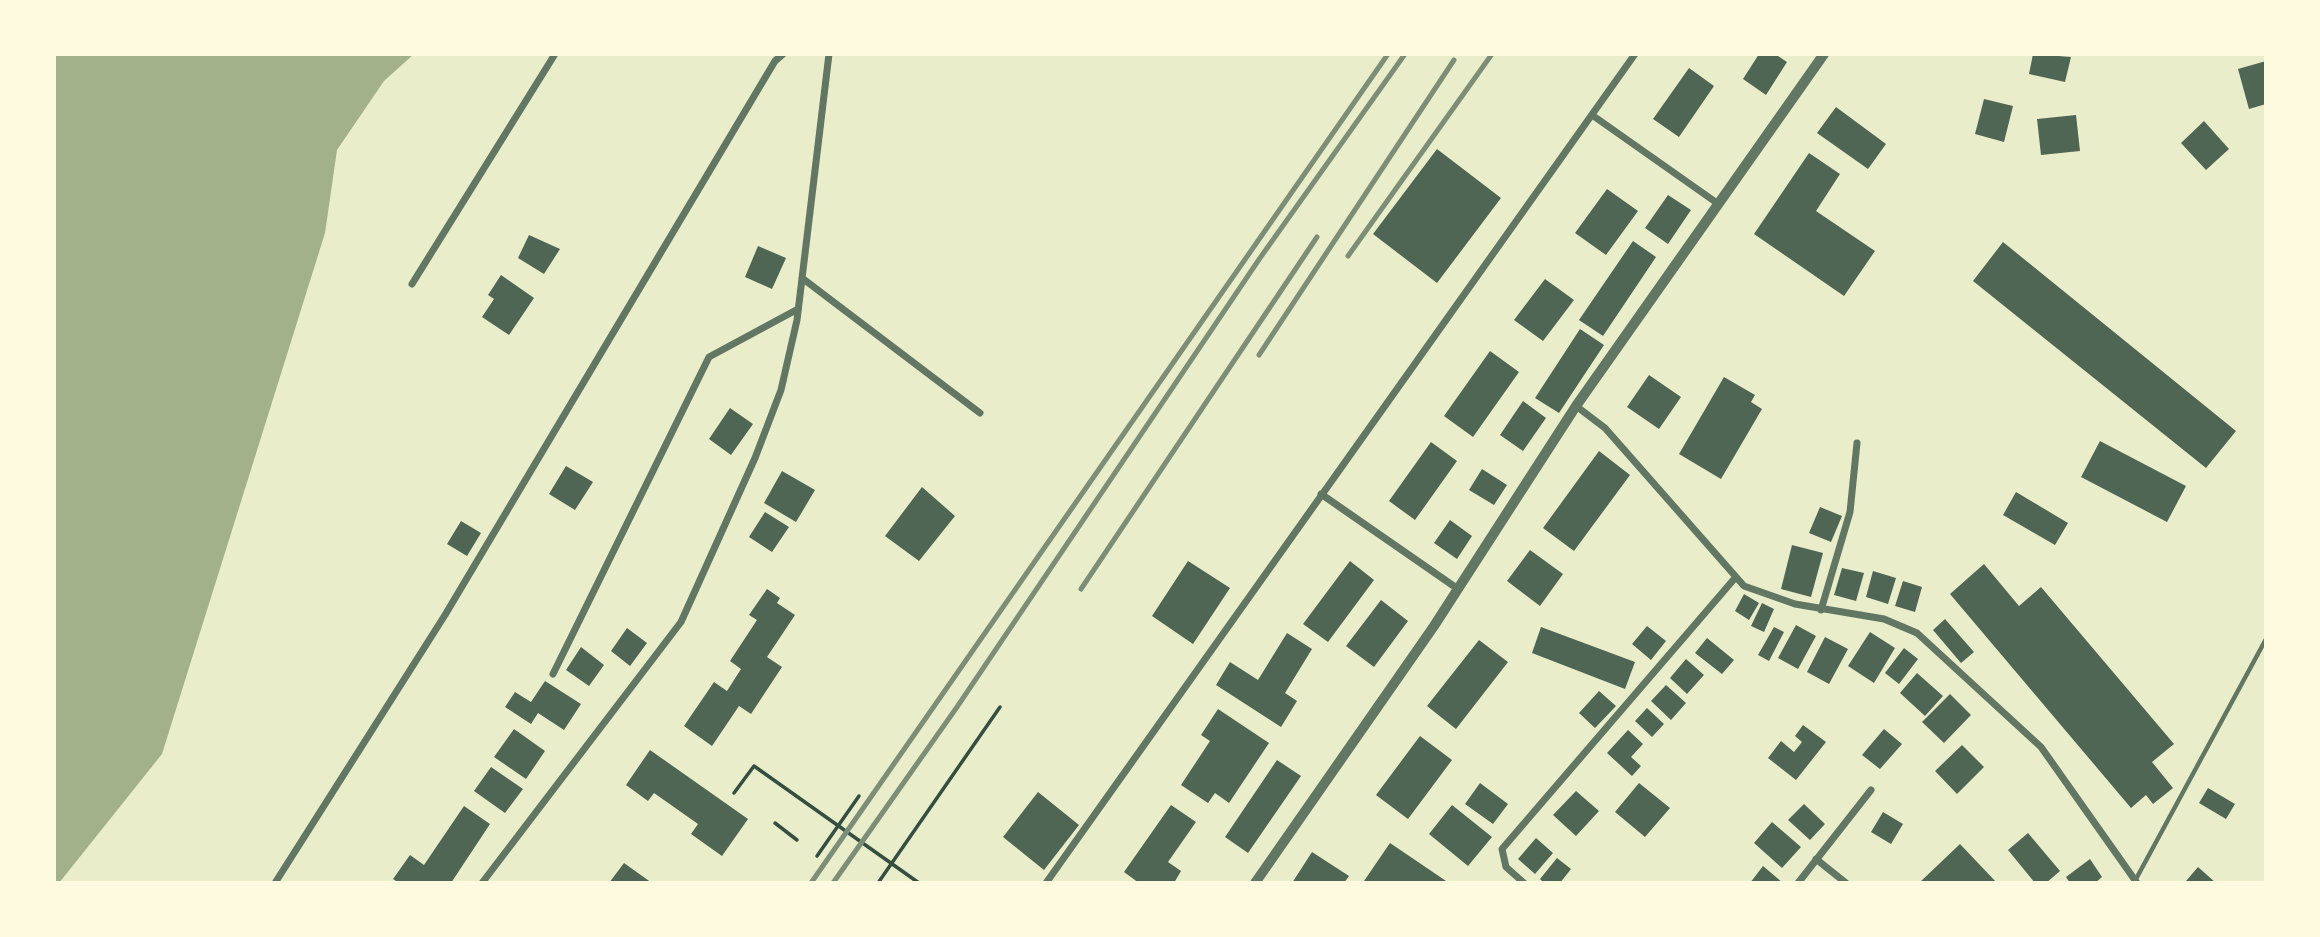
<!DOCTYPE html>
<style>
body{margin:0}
#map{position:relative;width:2320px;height:937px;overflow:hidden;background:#e9edc9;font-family:"Fira Sans",sans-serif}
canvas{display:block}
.frame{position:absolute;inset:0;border:56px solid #fefae0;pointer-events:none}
</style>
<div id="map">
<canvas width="2320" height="937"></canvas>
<div class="frame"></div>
</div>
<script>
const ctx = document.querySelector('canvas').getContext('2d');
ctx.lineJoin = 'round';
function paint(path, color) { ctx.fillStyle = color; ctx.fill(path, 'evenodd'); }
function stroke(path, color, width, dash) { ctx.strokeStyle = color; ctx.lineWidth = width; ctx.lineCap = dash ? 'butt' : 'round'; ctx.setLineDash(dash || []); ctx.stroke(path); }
const water = new Path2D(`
 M54,54H414L384,81L337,150L325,233L162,754L59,883H54Z`);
const building = new Path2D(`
 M1759,54H1775L1787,62L1766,95L1743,79Z
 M2033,54L2071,57L2065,82L2029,74Z
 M2266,61V104L2249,109L2238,69Z
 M1689,68L1714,86L1679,137L1653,119Z
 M1984,99L2013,106L2004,142L1975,134Z
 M1836,107L1886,144L1868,169L1817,133Z
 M2076,115L2080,151L2041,155L2037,119Z
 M2204,121L2229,149L2206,170L2181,143Z
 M1437,149L1501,198L1437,283L1373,234Z
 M1809,153L1840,174L1816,211L1875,251L1844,296L1754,234Z
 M1607,189L1638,211L1606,255L1575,233Z
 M1668,195L1691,210L1668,244L1645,228Z
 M529,235L560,249L544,274L518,258Z
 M1633,241L1656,257L1603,336L1579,320Z
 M2003,242L2236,431L2206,468L1973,281Z
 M758,246L786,258L772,289L745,277Z
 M501,275L534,298L509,335L482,317L494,299L488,295Z
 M1545,279L1574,300L1543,341L1514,320Z
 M1580,329L1604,345L1559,413L1535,398Z
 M1490,351L1519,372L1473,437L1444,416Z
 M1649,375L1681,397L1659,429L1627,407Z
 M1724,377L1755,395L1751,402L1762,409L1721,479L1679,454Z
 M1523,401L1546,418L1523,451L1500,435Z
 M730,408L753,424L731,455L709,439Z
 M2100,441L2186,486L2167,522L2081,477Z
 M1431,442L1457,461L1415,520L1389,501Z
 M1599,451L1630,475L1574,551L1543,528Z
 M566,466L593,482L575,510L549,494Z
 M1482,469L1507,485L1494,505L1469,490Z
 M782,471L815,490L796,522L764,503Z
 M922,487L955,516L919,561L885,536Z
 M2016,492L2068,523L2055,545L2003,515Z
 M1820,507L1842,516L1831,542L1809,533Z
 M765,512L789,527L772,552L749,537Z
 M1450,520L1472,536L1457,559L1434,543Z
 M461,521L481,533L467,556L447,544Z
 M1792,545L1823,553L1811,597L1781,589Z
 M1530,550L1563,574L1540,606L1507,581Z
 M1188,561L1230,588L1193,644L1152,616Z
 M1350,561L1374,580L1328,642L1303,624Z
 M1984,564L2019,606L2041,587L2174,744L2152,762L2173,788L2153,804L2146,795L2131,808L1950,594Z
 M1842,568L1864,573L1856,601L1834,595Z
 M1873,571L1896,578L1888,604L1866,597Z
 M1903,581L1922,587L1915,612L1895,606Z
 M767,589L780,598L777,603L795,615L767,657L782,667L751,714L739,706L712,746L684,726L714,682L727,691L741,669L730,661L757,620L749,615Z
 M1744,594L1759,603L1749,620L1735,611Z
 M1381,600L1408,621L1374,667L1346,646Z
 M1762,603L1774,609L1764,632L1751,626Z
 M1945,619L1974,652L1961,663L1933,630Z
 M1796,625L1816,636L1798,669L1778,658Z
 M1647,626L1666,641L1651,660L1632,644Z
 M1541,627L1635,662L1625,689L1532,653Z
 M1774,627L1784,632L1769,661L1758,655Z
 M627,628L647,643L630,666L611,651Z
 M1870,632L1895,648L1874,683L1848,666Z
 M1287,633L1312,649L1285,693L1297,701L1281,727L1216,685L1230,662L1258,680Z
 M1825,637L1848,649L1829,684L1807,672Z
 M1707,638L1734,660L1722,674L1695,653Z
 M1479,640L1508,662L1456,729L1427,706Z
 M581,647L604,665L589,686L566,670Z
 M1904,648L1918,659L1899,684L1885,673Z
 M1686,659L1704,675L1687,694L1670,678Z
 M1917,673L1943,696L1925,716L1900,693Z
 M545,681L581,704L564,730L538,713L531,724L505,707L515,692L531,702Z
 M1666,685L1686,703L1671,720L1651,701Z
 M1599,691L1616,706L1595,728L1579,713Z
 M1950,694L1971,715L1944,743L1922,722Z
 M1647,708L1664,724L1652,737L1635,721Z
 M1218,709L1269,743L1229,803L1215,793L1208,803L1181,785L1210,741L1201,735Z
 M1803,725L1826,742L1796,780L1768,758L1781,741L1794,752L1802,742L1795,736Z
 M514,729L545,751L526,779L494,757Z
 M1884,729L1902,744L1880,769L1862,755Z
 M1628,730L1643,744L1631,757L1641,766L1632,776L1607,753Z
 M1420,736L1452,760L1408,819L1376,795Z
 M1962,745L1984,767L1957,794L1935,771Z
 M650,750L748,819L722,856L691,834L698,824L654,793L648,801L626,785Z
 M1277,760L1301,776L1248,853L1225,837Z
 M491,767L523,789L505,813L474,791Z
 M1480,783L1508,804L1493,824L1465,804Z
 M1639,783L1670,808L1645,837L1615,812Z
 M2208,788L2235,804L2226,819L2199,803Z
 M1576,791L1599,811L1576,836L1553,815Z
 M1038,792L1079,825L1044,870L1003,837Z
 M1804,804L1825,824L1810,840L1788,820Z
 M1171,805L1196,822L1168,862L1181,871L1174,883H1139L1124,872Z
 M1452,805L1492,837L1468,866L1429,834Z
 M464,806L490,824L451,883H399L393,879L410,855L424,865Z
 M1883,812L1903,824L1891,844L1871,832Z
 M1772,822L1801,847L1782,868L1754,843Z
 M2028,833L2060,871L2046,883H2035L2008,850Z
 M1536,838L1553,853L1535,874L1518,859Z
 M1390,843L1449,883L1364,881Z
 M1960,844L1997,883H1919Z
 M1312,852L1349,876L1344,883H1292Z
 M1557,858L1571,869L1560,883H1544L1540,879Z
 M2090,859L2102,877L2095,883H2070L2066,877Z
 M624,863L652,883H609Z
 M1763,866L1783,883H1750Z
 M2198,867L2216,883L2186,881Z`);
const path = new Path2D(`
 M734,793L754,766L919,883
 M775,823L797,840
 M817,856L859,796
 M878,883L1000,707`);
const service = new Path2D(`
 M2136,879L2266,639`);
const minor = new Path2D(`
 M1592,115L1717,203
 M802,278L980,413
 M412,284L555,54
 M1576,406L1605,428L1744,586L1795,604L1884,619L1917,633L2041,747L2137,883
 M1321,494L1458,589
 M1821,610L1850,512L1857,443
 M553,674L709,357L798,309
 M1816,859L1846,883
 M275,883L445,615L775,61L783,54
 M482,883L681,622L755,458L781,390L797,320L829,54
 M1046,883L1635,54
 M1524,883L1506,867L1502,849L1735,578
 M1798,883L1871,790`);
const tertiary = new Path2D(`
 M1255,883L1434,626L1576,406L1824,54`);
const rail = new Path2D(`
 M1348,256L1492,54
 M1259,355L1454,60
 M1081,589L1317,237
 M811,883L1388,54
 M833,883L957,707L1260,258L1405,54`);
paint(water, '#a3b18a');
paint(building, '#4f6655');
stroke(path, '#344e41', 3.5);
stroke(service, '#617663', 4.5);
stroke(minor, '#617663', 7);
stroke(tertiary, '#617663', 10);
stroke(rail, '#7c8e77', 5);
</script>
